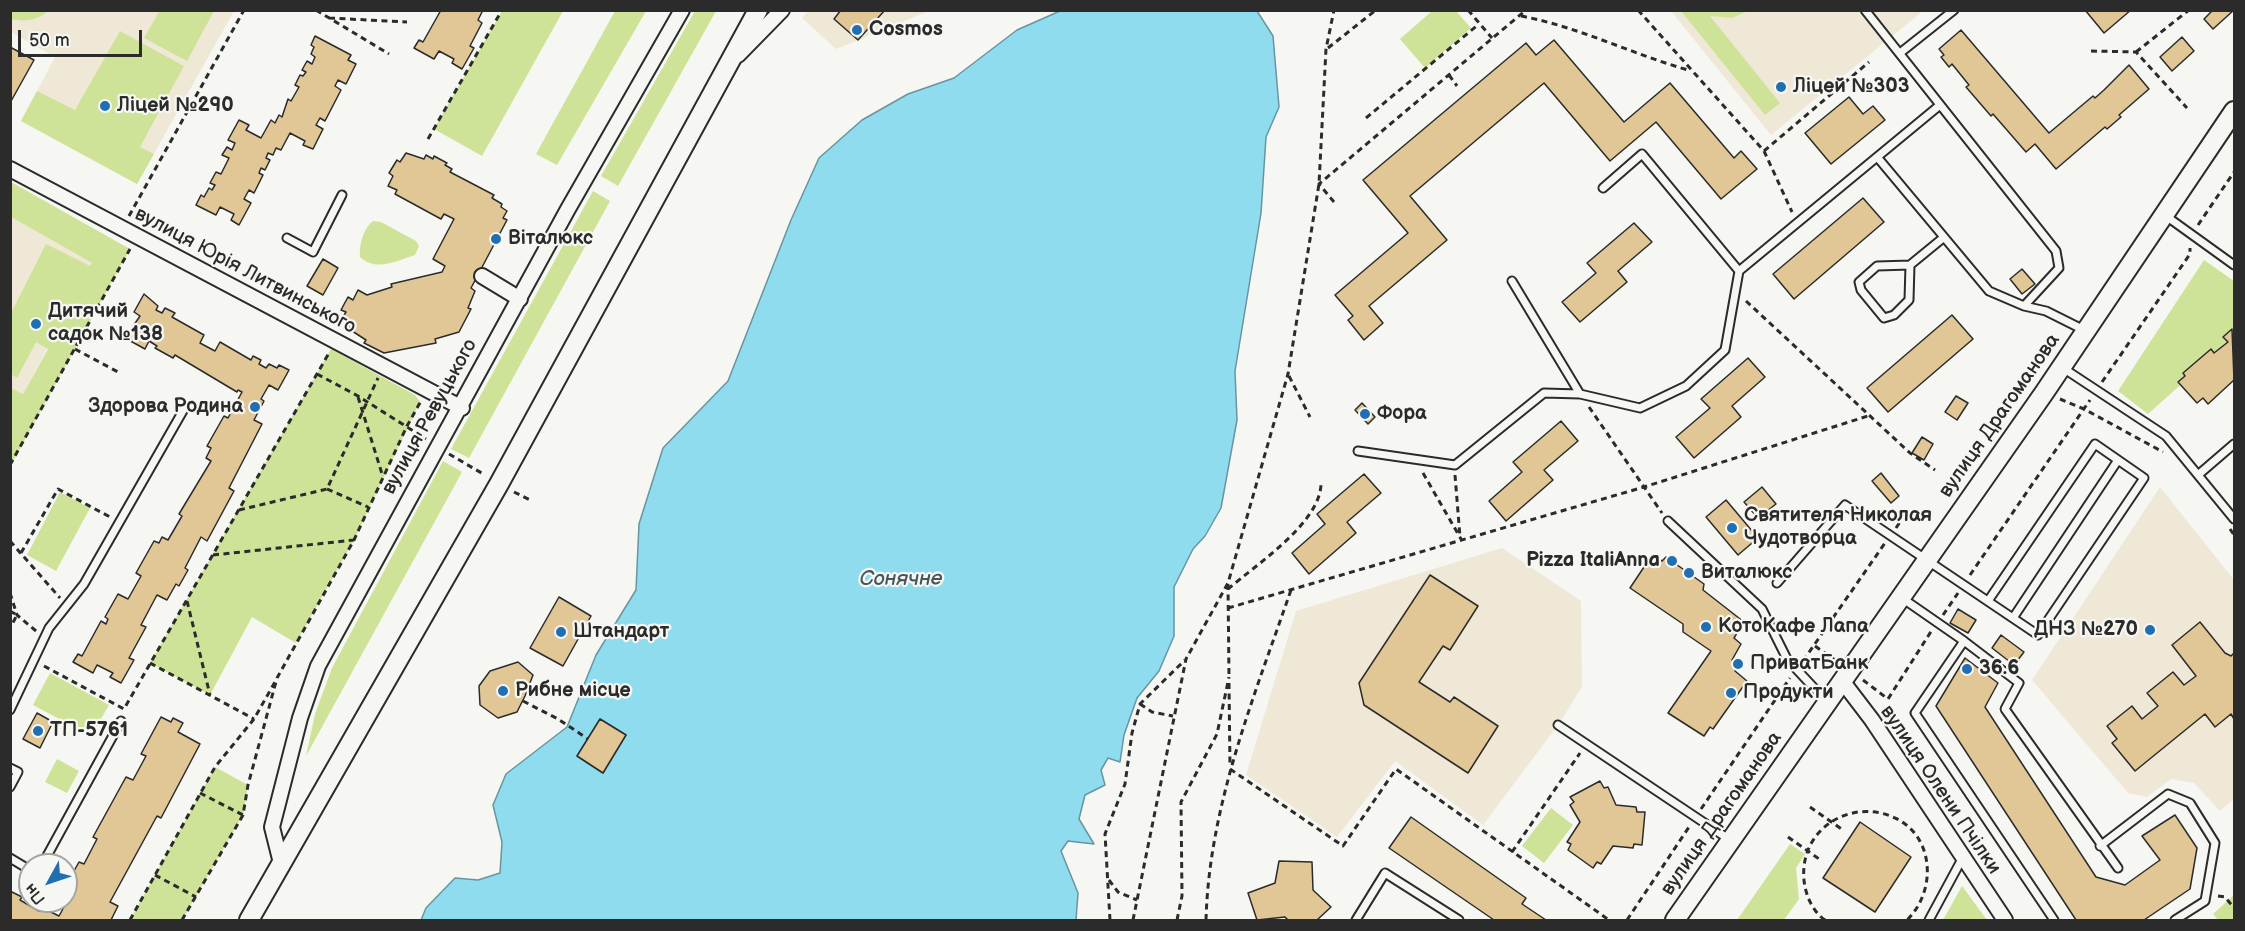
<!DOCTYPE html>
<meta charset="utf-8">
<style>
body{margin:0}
#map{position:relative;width:2245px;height:931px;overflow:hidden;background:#f6f6f2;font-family:"Balsamiq Sans",sans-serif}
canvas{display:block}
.frame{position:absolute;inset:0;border:12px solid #2b2b2b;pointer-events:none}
.north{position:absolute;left:18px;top:853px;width:60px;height:60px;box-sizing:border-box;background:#f6f6f2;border:2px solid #a5a5a2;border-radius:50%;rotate:230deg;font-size:16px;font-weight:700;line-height:24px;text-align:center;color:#2b2b2b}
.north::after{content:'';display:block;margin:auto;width:21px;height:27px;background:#1f6fb2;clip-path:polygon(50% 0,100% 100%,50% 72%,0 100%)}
.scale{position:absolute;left:18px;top:30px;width:124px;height:27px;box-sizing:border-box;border:3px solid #2b2b2b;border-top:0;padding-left:8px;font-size:18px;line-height:21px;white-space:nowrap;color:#2b2b2b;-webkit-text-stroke:4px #f6f6f2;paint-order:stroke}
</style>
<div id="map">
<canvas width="2245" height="931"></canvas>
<div class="frame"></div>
<div class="north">Пн</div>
<div class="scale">50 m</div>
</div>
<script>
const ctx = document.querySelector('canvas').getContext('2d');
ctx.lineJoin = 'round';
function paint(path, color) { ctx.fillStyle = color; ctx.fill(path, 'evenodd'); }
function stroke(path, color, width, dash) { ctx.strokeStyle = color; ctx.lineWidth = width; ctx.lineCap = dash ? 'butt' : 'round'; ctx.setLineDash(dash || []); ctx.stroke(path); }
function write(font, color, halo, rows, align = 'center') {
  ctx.font = font + ' "Balsamiq Sans",sans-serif'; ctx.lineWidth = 4.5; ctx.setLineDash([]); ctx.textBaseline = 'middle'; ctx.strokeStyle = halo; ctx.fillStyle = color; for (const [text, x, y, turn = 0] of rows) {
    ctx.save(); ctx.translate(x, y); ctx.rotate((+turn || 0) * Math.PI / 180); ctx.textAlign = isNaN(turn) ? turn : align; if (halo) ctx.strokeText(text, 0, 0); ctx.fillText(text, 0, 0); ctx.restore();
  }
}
const built = new Path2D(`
 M11,11H234L137,184L21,121L55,57L11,32Z
 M808,11H929L836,49L802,18Z
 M1671,11H1923L1771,135Z
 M11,217L92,263L11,417Z
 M2160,487L2234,580V799L2220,811L2194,783L2171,779L2147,797L2128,793L2032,680Z
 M1502,548L1581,601L1582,687L1558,725L1483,825L1395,761L1337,837L1246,775L1296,611Z`);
const green = new Path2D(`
 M160,10L214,11L187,61L144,38Z
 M10,11L11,10L48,11C36,21 26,22 11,19Z
 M502,11H563L482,156L434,129Z
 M615,11H646L557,165L536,154Z
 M695,11H716L618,186L601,176Z
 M1432,11H1456L1471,28L1425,68L1400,39Z
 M1681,11H1748L1732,18L1710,16L1780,103L1765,115Z
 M120,31L184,66L140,147L154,154L137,184L21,121L37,91L75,110Z
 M11,182L130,249L11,465V388L23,394L48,349L36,342L17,378L11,374V313L46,244L90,266L92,263L11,217Z
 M593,191L610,201L469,458L451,449Z
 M373,221L381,222L416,241L419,246L415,255C396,261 376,272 360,257C359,245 363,229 373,221Z
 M2204,260L2234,281V337L2148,414L2118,391Z
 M331,349L415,395L420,402L354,540L296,643L252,617L210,695L150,663Z
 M443,461L462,472L306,756L315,714L332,668Z
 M60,492L90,508L56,571L27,555Z
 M50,673L109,705L91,736L33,705Z
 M57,759L79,771L67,793L45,782Z
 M215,767L248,785L243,815L182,920H130Z
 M1551,808L1573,825L1544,863L1522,846Z
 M1790,844L1805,854L1796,868L1799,899L1784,920H1737Z
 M1962,886L1987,920H1943Z
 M2234,895V920H2218L2213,914Z`);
const water = new Path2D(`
 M1060,11H1257L1273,36L1279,107L1266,137L1261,213L1235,371L1237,420L1221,508L1205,536L1193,549L1174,587V636L1159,671L1137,698L1124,735L1120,762L1108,758L1101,770L1105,785L1085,795L1079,819L1094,844L1068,841L1061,851L1078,893L1076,920H421L426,908L455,878L478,880L500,873L502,842L493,805L506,774L567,727L596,655L636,590L639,524L663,448L728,381L791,220L819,158L862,120L908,94L954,78L1017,30ZM600,719L626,735L603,773L577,756Z`);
const building = new Path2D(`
 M441,10H483L478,20L482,23L470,46L474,48L462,69L452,63L454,59L439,51L434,59L414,48L419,40L423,42Z
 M841,10H885L858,40L834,19Z
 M2085,10H2131L2104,33Z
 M2213,10H2234L2213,29L2204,19Z
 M1961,30L2049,133L2093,96L2095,98L2104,90L2129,65L2149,89L2119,115L2121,117L2107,129L2105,127L2056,169L2035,144L2026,152L1993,114L1991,116L1966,87L1969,85L1952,64L1949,67L1941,57L1944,55L1939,49Z
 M315,36L351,55L348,60L356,64L346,84L338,80L335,86L341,90L325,121L320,118L316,125L323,129L313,149L303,145L305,141L290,133L281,150L276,148L273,155L268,153L266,158L270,160L265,170L261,168L259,173L263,175L254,193L249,190L244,199L251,203L239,225L231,220L234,214L220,207L216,215L196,205L201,195L204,197L209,188L212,190L215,185L210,183L216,172L221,174L229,158L222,155L227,147L232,150L235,143L228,140L239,120L249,125L246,130L261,138L271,120L275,123L279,115L282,117L288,99L291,101L299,87L295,85L300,75L303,76L306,72L302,70L307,61L312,64L315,57L311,54L314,47L311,45Z
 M2182,37L2194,51L2172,71L2160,57Z
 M1554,40L1624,122L1670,83L1734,158L1741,151L1757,169L1721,199L1656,122L1610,161L1544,83L1410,196L1447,240L1369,306L1383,323L1364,340L1348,320L1353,316L1335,295L1408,233L1363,180L1526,43L1536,55Z
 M10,47L34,60L10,103Z
 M1849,97L1863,114L1873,106L1885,120L1831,164L1805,133Z
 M406,153L424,159L426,155L433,159L434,156L447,163L445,165L452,169L450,172L494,195L492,198L502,204L501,207L507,211L503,218L507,220L471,288L475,291L468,308L471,309L459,332L435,339L436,343L384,353L364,343L366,340L349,329L351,325L341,320L346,312L341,310L348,297L353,300L358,290L367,295L392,287L391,284L442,272L445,266L433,259L454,219L444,214L441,219L395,194L397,190L388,186L393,176L389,173L397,160L400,162Z
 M1863,198L1884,222L1794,299L1773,274Z
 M1634,223L1652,242L1618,271L1627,282L1580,322L1562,302L1596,273L1587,263Z
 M323,259L338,268L323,295L307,286Z
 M2022,269L2035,284L2022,294L2010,279Z
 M144,294L158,306L156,310L162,313L165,308L175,313L172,317L204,335L200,343L215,351L220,342L251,360L253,356L261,360L259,364L266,368L269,364L277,368L279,365L289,370L278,390L269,385L261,399L264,401L254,420L262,424L229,488L234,491L207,541L201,537L185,568L188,570L179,586L176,584L167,600L157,595L141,625L146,627L129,658L134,660L121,683L110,677L113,673L97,665L93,673L73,662L78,654L82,656L101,621L106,624L108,619L105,617L118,594L128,599L141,576L136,573L154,541L159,543L162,537L168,540L182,516L179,514L211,461L206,458L211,448L207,446L224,416L228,418L242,392L238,390L237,392L175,355L173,358L155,348L157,346L149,341L145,349L125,338L140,316L134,312Z
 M1952,315L1973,339L1888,412L1867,388Z
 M2232,329L2234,380L2208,404L2203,398L2197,403L2178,382L2185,376L2183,373L2211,349L2214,353L2228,342L2223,337Z
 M1748,358L1765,377L1732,406L1741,417L1694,458L1676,437L1710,408L1701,399Z
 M1956,396L1968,403L1957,420L1945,412Z
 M1362,403L1375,417L1368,424L1355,410Z
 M1561,421L1578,441L1544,470L1553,480L1506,521L1489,501L1522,472L1513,462Z
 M1922,437L1933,444L1924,460L1912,453Z
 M1881,473L1899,496L1891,503L1872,481Z
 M1364,474L1381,493L1347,522L1356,533L1309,574L1292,553L1325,524L1317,514Z
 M1762,487L1776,504L1758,518L1744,502Z
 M1726,500L1758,538L1738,555L1706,517Z
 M1652,555L1662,561L1666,557L1704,584L1703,590L1744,622L1734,638L1741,644L1732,660L1739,664L1735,671L1747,681L1713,729L1710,727L1704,736L1668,713L1711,651L1683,632V624L1630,588Z
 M1430,575L1478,606L1450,650L1443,646L1419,682L1450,702L1454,697L1498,726L1468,773L1364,705L1359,683Z
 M559,597L591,616L563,666L530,648Z
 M1958,609L1976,620L1968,633L1950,623Z
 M2200,622L2225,653L2231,656L2234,653V719L2231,714L2215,727L2205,714L2135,771L2112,743L2117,739L2107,726L2132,706L2142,719L2158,706L2147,693L2173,672L2184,685L2196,676L2172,645Z
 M2001,635L2024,652L2014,665L1992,648Z
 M1965,658L1998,683L1985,707L2096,877L2125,885L2160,860L2142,836L2175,815L2197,848L2190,889L2144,920H2076L1936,706Z
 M518,662L533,675L525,696L517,712L498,718L480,705L479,686L490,671Z
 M37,713L53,722L40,748L23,739Z
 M161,717L171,722L173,718L183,723L178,732L200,744L161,818L157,816L110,902L118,906L111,920H10V891L22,897L20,900L39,911L41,907L59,916L74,889L69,887L73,879L70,878L79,862L84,864L97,839L93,837L126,777L133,780L146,756L141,754Z
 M600,719L626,735L603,773L577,756Z
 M1600,781L1604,788L1608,787L1616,805L1636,807L1637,812H1645L1642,845L1634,844L1633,848L1613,846L1601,864L1597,862L1593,868L1568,850L1571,844L1567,842L1580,822L1570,805L1574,802L1570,797Z
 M1411,817L1526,898L1522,904L1546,920H1494L1389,848Z
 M1860,822L1911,857L1875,912L1823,878Z
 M1279,861L1312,862L1313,890L1331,907L1317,920H1288L1285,917L1257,920L1248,893L1275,883Z`);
const path = new Path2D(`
 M316,10L389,54
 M1468,10L1492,38
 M1638,10L1764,151L1792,212
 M1521,16C1579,27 1632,54 1688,70
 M329,18L407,22
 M1328,48L1376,10
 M2091,51L2136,52L2187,108
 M2136,52L2189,10
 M1449,75L1457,86
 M1366,118L1479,24
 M428,139L502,10
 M1764,151L1869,62
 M1334,202L1319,184L1526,10
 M129,216L244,10
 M2198,225L2234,172
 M1746,301L1910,453L1935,470
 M75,349L118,372
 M317,374L358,396L426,439
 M1289,376L1310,417
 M2102,382L2190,254V248
 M358,397L383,477
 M2060,399L2084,409L2163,452
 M1589,407L1662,513
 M449,454L485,475
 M10,465L130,249
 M1423,473L1461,539
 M1455,475L1460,537
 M327,489L368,507
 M514,492L530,500
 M239,510L327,489L378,378
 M1896,528L1900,522
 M2230,529L2234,535
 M10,541L60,598
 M21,553L58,489L110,517
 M213,555L354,540
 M1970,575L2090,400
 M1228,584L1229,677
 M1228,589C1257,564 1320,523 1321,484
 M10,593L17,615L36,631
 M187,601L210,695
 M1228,608L1644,487L1871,415
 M10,611L17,615L10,628
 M1943,615L1958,593
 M1815,646L1835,660
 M1803,661L1885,543
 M150,663L254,719
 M44,666L124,709L329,353
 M1863,680L1888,699L1932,630
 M1229,683L1230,767
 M523,701L558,719L588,739
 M1140,704L1152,712L1173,716
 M1230,769L1343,846L1396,769L1609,920
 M200,793L243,815
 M1810,807L1843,830
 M1701,809L1790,678
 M1788,837L1822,861
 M1512,852L1580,753
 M155,875L196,897
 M1109,880L1118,892L1137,900
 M2218,896L2225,897L2234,908
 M130,920L215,767L254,719L275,682
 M182,920L243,815L248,785L277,678L354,540L407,426L421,401
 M1110,920L1105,834L1125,784L1132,733L1140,704L1185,660
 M1133,920L1186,659L1228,583L1288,374L1319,184L1326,49L1334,10
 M1177,920L1182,896L1181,802L1217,734L1229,677
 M1206,920C1209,806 1254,697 1291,590
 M1627,920L1689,827
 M1825,920C1809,909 1802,886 1804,867C1808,824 1854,800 1893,817C1935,835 1937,891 1907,920`);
const lane = new Path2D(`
 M1865,10L2056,251L2059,268L2024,306
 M1900,53L1954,10
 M1878,158L1989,291L2024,306L2046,311L2084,330
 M1603,188L1642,154L1739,271
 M2166,216L2234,265
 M287,238L313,252L342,195
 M1910,265L1909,300L1894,315L1884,318L1861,290L1859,282L1877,266Z
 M1910,265L1943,238
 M1512,281L1580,394
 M2063,368L2166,436L2234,519
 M1358,451L1455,465L1544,393L1580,394L1640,408L1686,386L1725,350L1739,271L1940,105
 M2198,475L2234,444
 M1668,521L1762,609L1787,659L1828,703
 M1777,583L1845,505L2038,635L2144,478L2095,444L1988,601
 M1902,598L1964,641
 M2013,618L2118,460
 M10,710L49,628L84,584L184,409
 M1558,725L1730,840
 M10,768L18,772L10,787
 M2100,846L2168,794L2190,803L2215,843L2205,901L2175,920
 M10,858L30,870
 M42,865L121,721
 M1356,920L1385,873L1459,920
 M1929,920L1962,859
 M2054,920L1915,713L1964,641L2019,683L2005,709L2118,868`);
const street = new Path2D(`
 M738,55L782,10
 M10,169L462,408
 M482,276L520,299
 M1843,682L1872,720L2005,920
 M281,863L272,827L300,718L318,666L568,209L682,10`);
const secondary = new Path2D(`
 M249,920L499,484L758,10
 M1675,920L2044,393L2234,111`);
const markers = [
 [857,30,6,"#1f6fb2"],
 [1781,87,6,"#1f6fb2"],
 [105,106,6,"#1f6fb2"],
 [496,239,6,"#1f6fb2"],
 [36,324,6,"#1f6fb2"],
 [255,407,6,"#1f6fb2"],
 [1365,414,6,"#1f6fb2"],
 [1732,528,6,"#1f6fb2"],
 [1672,561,6,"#1f6fb2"],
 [1689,573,6,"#1f6fb2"],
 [1706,627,6,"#1f6fb2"],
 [2150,630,6,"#1f6fb2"],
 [561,632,6,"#1f6fb2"],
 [1738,664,6,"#1f6fb2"],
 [1967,669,6,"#1f6fb2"],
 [503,691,6,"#1f6fb2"],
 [1731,693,6,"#1f6fb2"],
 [38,731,6,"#1f6fb2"]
];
const poiNames = [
 ["Cosmos",869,30],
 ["Ліцей №303",1793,87],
 ["Ліцей №290",117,106],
 ["Віталюкс",508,239],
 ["Дитячий",48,312],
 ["садок №138",48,335],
 ["Здорова Родина",243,407,"right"],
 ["Фора",1377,414],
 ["Святителя Николая",1744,516],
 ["Чудотворца",1744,539],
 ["Pizza ItaliAnna",1660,561,"right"],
 ["Виталюкс",1701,573],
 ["КотоКафе Лапа",1718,627],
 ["ДНЗ №270",2138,630,"right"],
 ["Штандарт",573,632],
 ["ПриватБанк",1750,664],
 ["36.6",1979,669],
 ["Рибне місце",515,691],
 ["Продукти",1743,693],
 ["ТП-5761",50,731]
];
const streetNames = [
 ["вулиця Юрія Литвинського",245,271,28],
 ["вулиця Драгоманова",2000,416,-55],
 ["вулиця Ревуцького",430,417,-61],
 ["вулиця Олени Пчілки",1940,790,56],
 ["вулиця Драгоманова",1722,814,-55]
];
const waterNames = [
 ["Сонячне",901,580]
];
paint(built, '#f0e8d6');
paint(green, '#cee398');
paint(water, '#8fdcef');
stroke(water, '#6795a1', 1.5);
paint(building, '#e1c696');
stroke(building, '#2b2b2b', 1.5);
stroke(lane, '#2b2b2b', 11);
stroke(street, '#2b2b2b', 18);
stroke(secondary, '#2b2b2b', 22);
stroke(path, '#2b2b2b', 3, [6, 4.5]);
stroke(lane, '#f6f6f2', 7);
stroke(street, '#f6f6f2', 14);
stroke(secondary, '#f6f6f2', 18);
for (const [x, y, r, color] of markers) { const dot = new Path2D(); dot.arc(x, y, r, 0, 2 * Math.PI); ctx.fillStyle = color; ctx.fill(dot); stroke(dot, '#f6f6f2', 2); }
write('bold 20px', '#2b2b2b', '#f6f6f2', poiNames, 'left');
write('20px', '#2b2b2b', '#f6f6f2', streetNames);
write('italic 21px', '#44575c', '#f6f6f2', waterNames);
</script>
